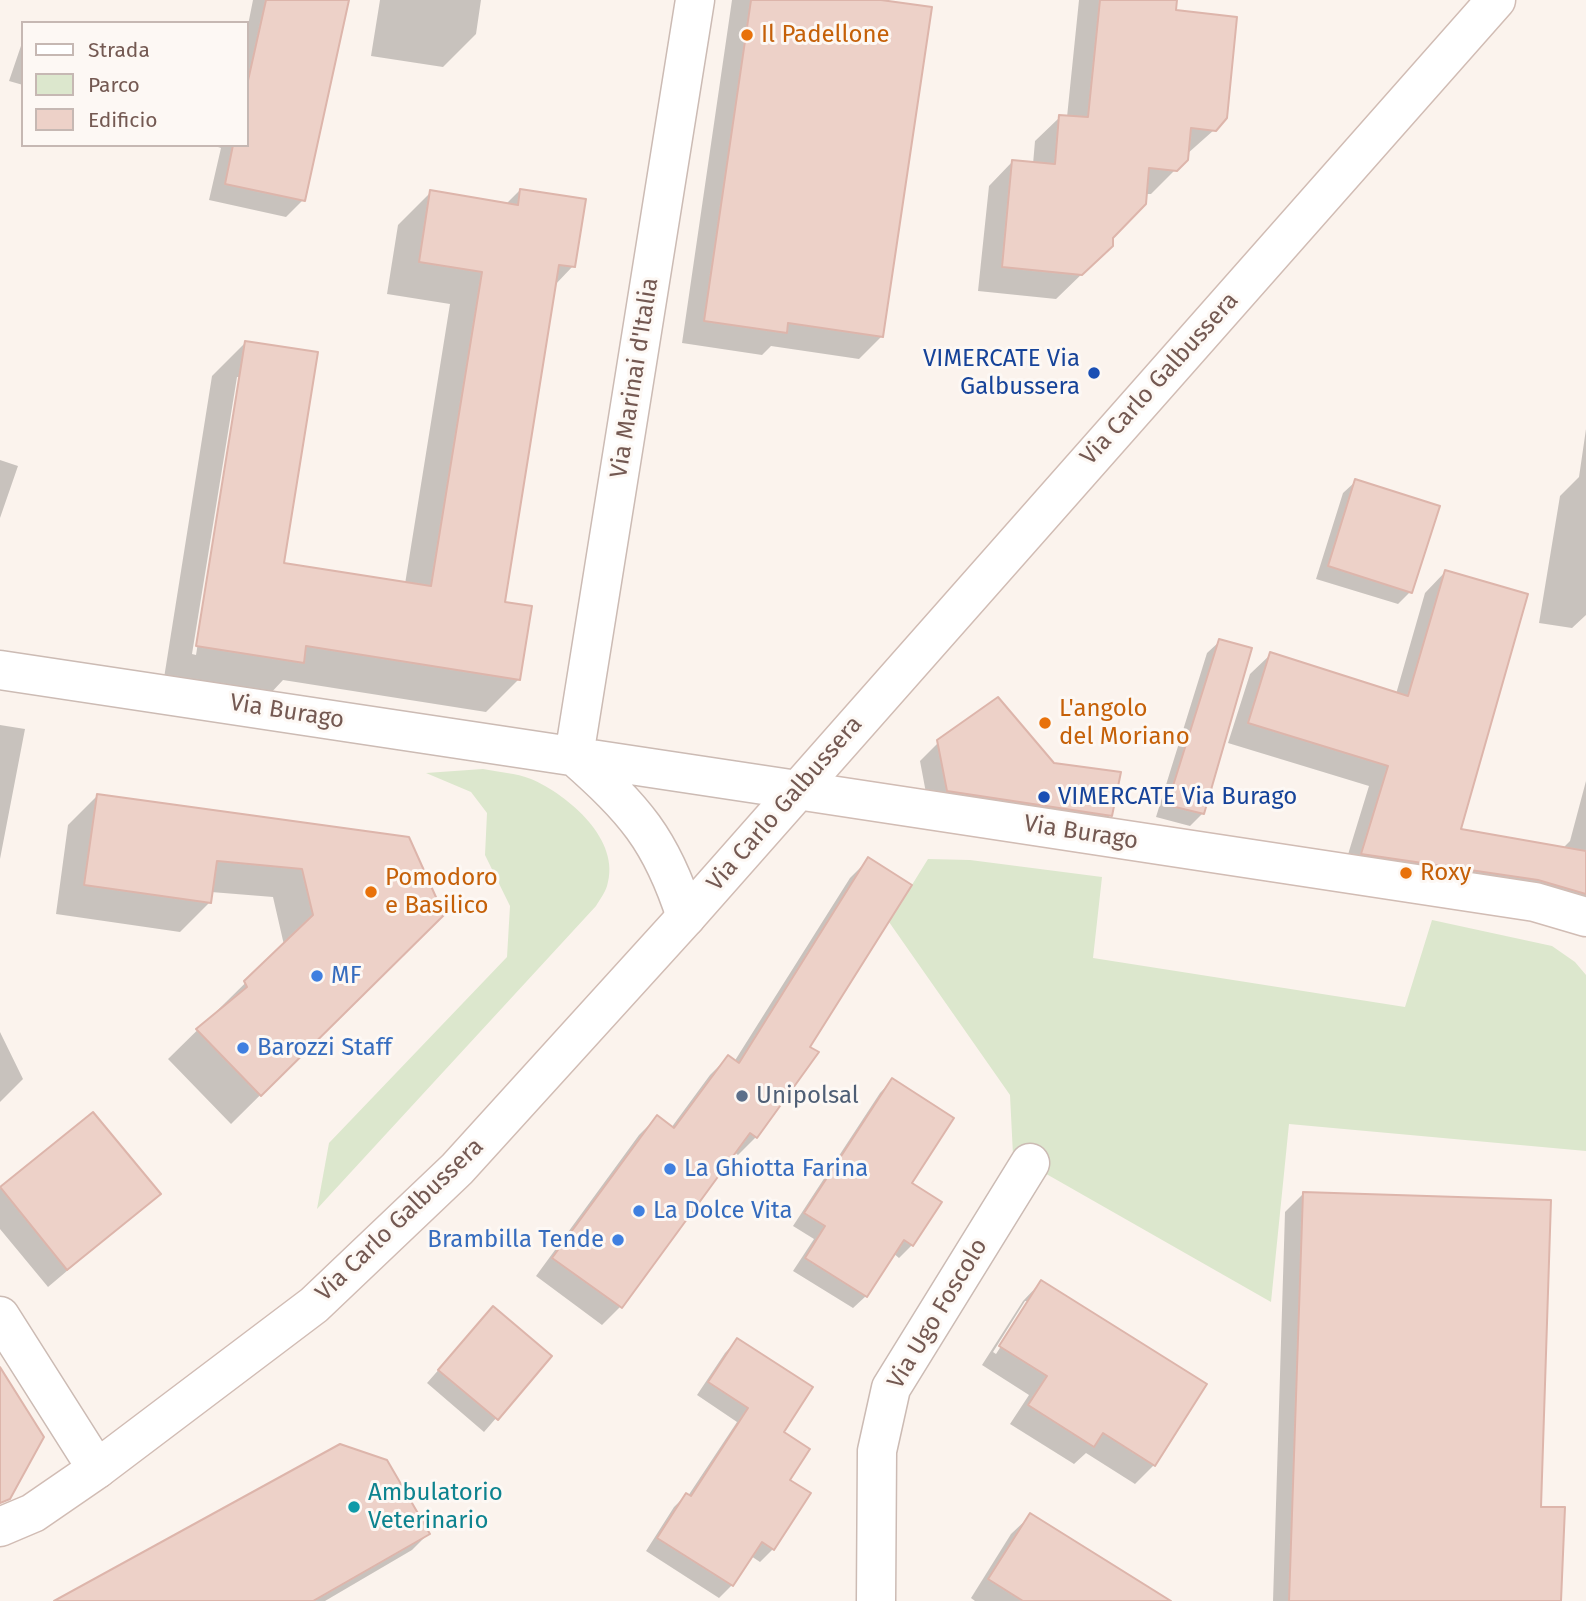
<!DOCTYPE html>
<style>
body{margin:0}
#map{position:relative;width:1586px;height:1601px;overflow:hidden;background:#fbf3ed;font-family:"Fira Sans",sans-serif}
canvas{display:block}
.legend{position:absolute;left:21px;top:21px;width:228px;height:126px;box-sizing:border-box;background:#fdf8f4;border:2px solid #c6b8b3;margin:0;padding:9px 12px;list-style:none;font-size:21px;color:#745952}
.legend li{display:flex;align-items:center;gap:14px;height:35px}
.legend b{width:35px;border:2px solid #c6b8b3}
</style>
<div id="map">
<canvas width="1586" height="1601"></canvas>
<ul class="legend">
<li><b style="height:9px;background:#fff"></b>Strada</li>
<li><b style="height:19px;background:#dce7cd"></b>Parco</li>
<li><b style="height:19px;background:#edd1c8"></b>Edificio</li>
</ul>
</div>
<script>
const ctx = document.querySelector('canvas').getContext('2d');
ctx.lineJoin = 'round';
function paint(path, color) { ctx.fillStyle = color; ctx.fill(path, 'evenodd'); }
function stroke(path, color, width, dash) { ctx.strokeStyle = color; ctx.lineWidth = width; ctx.lineCap = dash ? 'butt' : 'round'; ctx.setLineDash(dash || []); ctx.stroke(path); }
function write(font, color, halo, rows, align = 'center') {
  ctx.font = font + ' "Fira Sans",sans-serif'; ctx.lineWidth = 6; ctx.setLineDash([]); ctx.textBaseline = 'middle'; ctx.strokeStyle = halo; ctx.fillStyle = color; for (const [text, x, y, turn = 0] of rows) {
    ctx.save(); ctx.translate(x, y); ctx.rotate((+turn || 0) * Math.PI / 180); ctx.textAlign = isNaN(turn) ? turn : align; if (halo) ctx.strokeText(text, 0, 0); ctx.fillText(text, 0, 0); ctx.restore();
  }
}
const green = new Path2D(`
 M483,769C498,772 516,773 531,779C568,795 622,840 607,886C605,893 600,899 596,906L317,1209L329,1143L507,957L510,906L485,855L487,813L471,792L426,773Z
 M928,859L970,860L1102,877L1093,958L1405,1007L1432,920L1552,946L1575,962L1586,975V1151L1289,1124L1271,1302L1013,1155L1010,1095L889,922Z`);
const shadow = new Path2D(`
 M253,0H348L303,200L286,217L209,200L221,148L212,145H247V30Z
 M380,0H481L476,34L443,67L371,56Z
 M732,0H868L882,336L859,359L771,346L762,355L682,343Z
 M1079,0H1175L1174,12L1214,130L1187,154L1186,159L1151,194H1145L1086,270L1056,299L978,291L989,186L1013,161L1033,164L1035,141L1060,117H1067Z
 M23,40V85L9,81Z
 M520,190L573,266L554,286L503,604L519,679L486,712L283,680L269,695L164,678L212,376L245,343L282,565L405,584L450,304L387,294L398,225L431,192L506,204ZM237,377H240L196,655L192,654Z
 M1586,429V615L1572,628L1539,623L1560,496L1579,477Z
 M0,460L18,466L0,518Z
 M1356,481L1410,592L1398,604L1316,579L1343,493Z
 M1445,572L1458,830L1563,848L1570,841L1586,781V931L1342,874L1369,786L1228,743L1250,674L1271,654L1396,694L1425,593Z
 M1220,641L1203,813L1190,826L1156,817L1207,653Z
 M0,725L25,729L0,859Z
 M939,742L1111,815L1092,834L929,809L920,761Z
 M97,796L442,915L231,1124L168,1059L284,945L273,897L211,892L210,902L180,932L56,914L68,825Z
 M868,860L808,1048L756,1137L738,1155L734,1152L620,1307L602,1325L536,1276L639,1135L657,1117L671,1128L710,1075L728,1057L734,1062L850,878Z
 M0,1032L23,1079L0,1102Z
 M892,1080L909,1184L940,1203L912,1245L899,1258L893,1253L866,1296L853,1308L793,1271L814,1239L793,1226L880,1093Z
 M93,1114L158,1194L48,1287L0,1229V1189Z
 M1303,1194L1540,1509L1560,1601H1273L1285,1212Z
 M1041,1282L1154,1465L1135,1484L1086,1453L1074,1464L1010,1424L1029,1395L982,1365L1023,1301ZM1025,1301H1030L996,1354L993,1352Z
 M493,1308L550,1356L484,1432L427,1383Z
 M737,1340L781,1432L788,1480L773,1549L760,1562L751,1556L732,1585L719,1598L646,1551L674,1507L686,1495L688,1496L737,1422L697,1395L725,1353Z
 M1030,1516L1168,1601H975L971,1598L1011,1534Z
 M428,1534L412,1550L325,1601H59Z`);
const building = new Path2D(`
 M266,0H349L305,201L225,184L233,145H247V85Z
 M751,0H881L932,7L883,337L788,323L787,333L704,321Z
 M1100,0H1177L1176,10L1237,17L1227,118L1216,131L1191,128L1188,160L1177,171L1149,168L1146,204L1113,238V246L1082,275L1002,267L1012,160L1055,164L1059,115L1088,117Z
 M520,189L586,199L575,267L559,265L505,602L532,606L520,680L306,646L304,663L196,646L245,341L318,352L284,563L431,586L482,272L419,262L430,190L518,205Z
 M1355,479L1440,506L1412,593L1328,566Z
 M1445,570L1528,594L1461,829L1586,851V894L1538,880L1361,854L1388,766L1248,723L1270,652L1408,696Z
 M1219,639L1252,648L1204,814L1167,805Z
 M998,697L1054,763L1121,772L1112,816L947,791L937,740Z
 M97,794L409,837L444,915L261,1096L196,1029L247,987L244,981L313,915L302,869L217,861L211,903L84,885Z
 M868,857L912,885L810,1047L819,1052L757,1138L750,1133L622,1308L552,1258L657,1115L674,1128L728,1055L739,1063Z
 M892,1078L954,1118L912,1183L942,1202L913,1246L904,1240L867,1297L805,1258L825,1226L804,1213Z
 M93,1112L161,1194L67,1270L0,1187Z
 M1303,1192L1551,1200L1541,1507H1565L1561,1601H1289Z
 M1041,1280L1207,1384L1155,1466L1103,1433L1094,1447L1028,1405L1047,1376L999,1346Z
 M493,1306L552,1356L498,1420L438,1370Z
 M737,1338L813,1387L784,1432L810,1449L790,1480L811,1493L774,1550L762,1542L733,1586L657,1538L686,1493L691,1496L748,1408L708,1382Z
 M0,1367L44,1437L10,1499L0,1503Z
 M340,1444L387,1460L430,1534L313,1601H54Z
 M1030,1513L1171,1601H1023L988,1579Z`);
const street = new Path2D(`
 M0,670L797,790
 M574,756L695,0
 M574,756C634,809 661,839 686,917
 M0,1316L97,1469
 M876,1601L877,1451L891,1388L1030,1163`);
const secondary = new Path2D(`
 M797,790L1535,902L1586,917
 M0,1527L33,1513L97,1469L314,1305L457,1169L686,917L1496,0`);
const markers = [
 [747,35,7,"#e8710a"],
 [1094,373,7,"#1a4fb4"],
 [1045,723,7,"#e8710a"],
 [1044,797,7,"#1a4fb4"],
 [1406,873,7,"#e8710a"],
 [371,892,7,"#e8710a"],
 [317,976,7,"#3f7fe0"],
 [243,1048,7,"#3f7fe0"],
 [742,1096,7,"#5c6f8a"],
 [670,1169,7,"#3f7fe0"],
 [639,1211,7,"#3f7fe0"],
 [618,1240,7,"#3f7fe0"],
 [354,1507,7,"#0f9aa8"]
];
const foodNames = [
 ["Il Padellone",761,35],
 ["L'angolo",1059,709],
 ["del Moriano",1059,737],
 ["Roxy",1420,873],
 ["Pomodoro",385,878],
 ["e Basilico",385,906]
];
const transitNames = [
 ["VIMERCATE Via",1080,359],
 ["Galbussera",1080,387],
 ["VIMERCATE Via Burago",1058,797,"left"]
];
const streetNames = [
 ["Via Marinai d'Italia",635,378,-81],
 ["Via Carlo Galbussera",1160,379,-48],
 ["Via Burago",287,712,9],
 ["Via Carlo Galbussera",785,804,-49],
 ["Via Burago",1081,833,9],
 ["Via Carlo Galbussera",400,1220,-44],
 ["Via Ugo Foscolo",938,1314,-59]
];
const shopNames = [
 ["MF",331,976],
 ["Barozzi Staff",257,1048],
 ["La Ghiotta Farina",684,1169],
 ["La Dolce Vita",653,1211],
 ["Brambilla Tende",604,1240,"right"]
];
const serviceNames = [
 ["Unipolsal",756,1096]
];
const cultureNames = [
 ["Ambulatorio",368,1493],
 ["Veterinario",368,1521]
];
paint(green, '#dce7cd');
paint(shadow, '#0003');
paint(building, '#edd1c8');
stroke(building, '#ddb5ab', 2);
stroke(street, '#ccbbb4', 41);
stroke(secondary, '#d1bcb4', 41);
stroke(street, '#fff', 38);
stroke(secondary, '#fff', 38);
for (const [x, y, r, color] of markers) { const dot = new Path2D(); dot.arc(x, y, r, 0, 2 * Math.PI); ctx.fillStyle = color; ctx.fill(dot); stroke(dot, '#fdf8f4', 2.5); }
write('24px', '#c56008', '#fdf8f4', foodNames, 'left');
write('24px', '#164399', '#fdf8f4', transitNames, 'right');
write('24px', '#745952', '#fdf8f4', streetNames);
write('24px', '#366cbe', '#fdf8f4', shopNames, 'left');
write('24px', '#4e5e75', '#fdf8f4', serviceNames, 'left');
write('24px', '#0d838f', '#fdf8f4', cultureNames, 'left');
</script>
